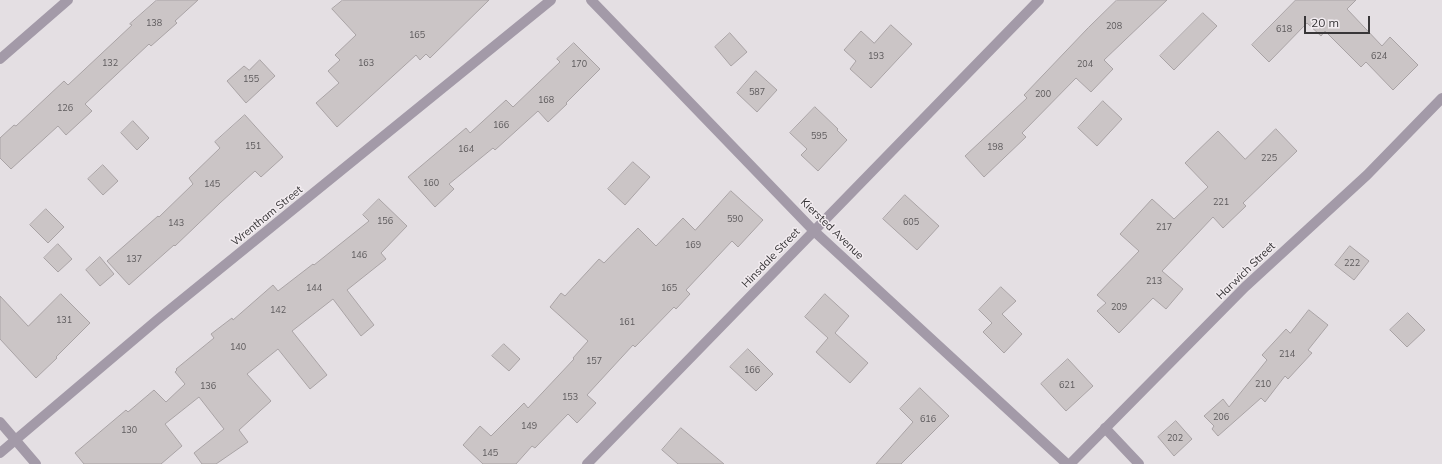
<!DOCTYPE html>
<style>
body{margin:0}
#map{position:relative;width:1442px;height:464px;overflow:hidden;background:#e4dfe3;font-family:Mulish,sans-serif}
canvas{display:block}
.scale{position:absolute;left:1304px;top:16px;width:66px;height:18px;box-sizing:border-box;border:2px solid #383638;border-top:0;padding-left:5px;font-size:12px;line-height:14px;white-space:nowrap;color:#383638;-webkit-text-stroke:3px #f2ecf0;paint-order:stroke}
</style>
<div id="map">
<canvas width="1442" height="464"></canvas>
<div class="scale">20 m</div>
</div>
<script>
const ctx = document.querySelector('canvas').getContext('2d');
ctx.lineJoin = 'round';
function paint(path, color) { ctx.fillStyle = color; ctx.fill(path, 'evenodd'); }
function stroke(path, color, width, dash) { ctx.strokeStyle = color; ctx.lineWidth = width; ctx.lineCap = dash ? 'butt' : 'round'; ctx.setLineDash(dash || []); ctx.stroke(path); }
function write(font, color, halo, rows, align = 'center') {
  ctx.font = font + ' Mulish,sans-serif'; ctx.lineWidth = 3; ctx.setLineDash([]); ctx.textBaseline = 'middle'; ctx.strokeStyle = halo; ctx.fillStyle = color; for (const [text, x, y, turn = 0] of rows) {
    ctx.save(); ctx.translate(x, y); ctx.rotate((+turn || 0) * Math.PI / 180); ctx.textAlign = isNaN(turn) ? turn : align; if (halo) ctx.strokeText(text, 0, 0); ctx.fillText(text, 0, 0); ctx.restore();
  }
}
const building = new Path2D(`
 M157,0H198L175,21L177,23L151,46L149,44L85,104L92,111L66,135L58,126L11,169L0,158V138L14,125L16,126L64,81L68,85L132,25L130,24Z
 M343,0H489L430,58L426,54L420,60L416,55L337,127L316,103L339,83L328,71L340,60L335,55L356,35L332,9Z
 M1117,0H1167L1104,60L1113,69L1091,92L1076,78L1022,133L1026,137L984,177L965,156L1027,98L1024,95L1088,28Z
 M1296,0H1356L1347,9L1382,46L1390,37L1418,65L1393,90L1366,62L1361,67L1325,31L1321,36L1307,23L1269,62L1252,45Z
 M1203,13L1217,26L1174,70L1160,56Z
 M891,25L912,44L871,88L850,69L856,61L844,50L861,31L874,43Z
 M730,33L747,52L731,66L715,47Z
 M574,43L600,69L566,103L567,104L548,122L538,111L495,150L493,148L449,184L454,189L435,207L408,177L466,128L470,133L506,100L513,107L560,62L557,59Z
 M260,60L275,76L246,103L227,81L244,66L249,70Z
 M756,71L777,90L757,112L737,93Z
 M1103,101L1122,119L1097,146L1078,128Z
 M815,107L838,129L837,130L847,140L818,171L801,155L807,149L790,133Z
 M245,115L283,157L261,177L255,171L220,203L175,246L174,245L129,285L107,261L158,216L159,217L193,184L189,178L220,148L215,142Z
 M133,121L149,138L137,150L121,133Z
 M1276,129L1297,151L1243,203L1246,206L1223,228L1213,217L1162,271L1183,289L1166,309L1153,298L1119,333L1097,311L1106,303L1097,295L1139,251L1120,234L1152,199L1174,219L1208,187L1185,163L1218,131L1245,159Z
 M633,162L650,177L625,205L608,189Z
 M103,165L118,181L103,195L88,179Z
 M731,191L763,220L738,247L732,241L686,290L690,294L676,309L674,307L635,347L633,345L587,395L596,403L577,423L568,414L535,448L532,446L516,464H483L463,445L480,426L491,436L524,403L528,408L574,359L573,358L588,341L550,307L561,293L565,296L599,259L604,263L638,228L656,246L683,218L695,230Z
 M905,195L939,226L917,250L883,219Z
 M379,199L407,226L381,253L386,259L347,290L374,325L361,336L333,299L292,331L327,375L310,389L278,349L247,374L271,401L239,430L248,442L216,464H202L194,453L224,429L199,397L165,424L182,446L161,464H84L75,453L126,410L128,412L154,390L166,402L185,384L175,372L177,370L176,369L214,338L211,334L232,318L233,320L273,285L278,291L313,264L314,265L369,221L363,215Z
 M46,209L64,227L48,243L30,225Z
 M58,244L72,259L58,272L44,258Z
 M1350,246L1369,261L1354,280L1335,265Z
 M100,257L114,274L100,286L86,270Z
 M1001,287L1016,301L1002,314L1022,334L1004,353L983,332L992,323L979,310Z
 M61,294L90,323L56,357L57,358L36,378L0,339V296L28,326Z
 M825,294L849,316L835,333L868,363L850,383L816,352L828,338L805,317Z
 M1309,310L1328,325L1308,350L1312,353L1288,379L1285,376L1265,402L1261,398L1218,436L1212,429L1214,426L1204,416L1223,399L1229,407L1267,360L1262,355L1286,329L1290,333Z
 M1408,313L1425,330L1407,347L1390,330Z
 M504,344L520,359L509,371L492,356Z
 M748,349L773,374L756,391L730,367Z
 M1068,359L1093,386L1066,411L1041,384Z
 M920,388L949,416L901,464H876L913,422L900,409Z
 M1176,421L1192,439L1174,456L1158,437Z
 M681,428L724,464H678L662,450Z`);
const lane = new Path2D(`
 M1105,428L1139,464`);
const street = new Path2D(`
 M591,0L814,231L1067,464
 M0,59L68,0
 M0,422L36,464
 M0,453L157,320L551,0
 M587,464L1039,0
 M1070,464L1245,287L1367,175L1442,98`);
const numberNames = [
 ["138",154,23],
 ["208",1114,26],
 ["618",1284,29],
 ["165",417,35],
 ["193",876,56],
 ["624",1379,56],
 ["132",110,63],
 ["163",366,63],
 ["170",579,64],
 ["204",1085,64],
 ["155",251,79],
 ["587",757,92],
 ["200",1043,94],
 ["168",546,100],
 ["126",65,108],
 ["166",501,125],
 ["595",819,136],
 ["151",253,146],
 ["198",995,147],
 ["164",466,149],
 ["225",1269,158],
 ["160",431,183],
 ["145",212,184],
 ["221",1221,202],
 ["590",735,219],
 ["156",385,221],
 ["605",911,222],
 ["143",176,223],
 ["217",1164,227],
 ["169",693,245],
 ["146",359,255],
 ["137",134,259],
 ["222",1352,263],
 ["213",1154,281],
 ["144",314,288],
 ["165",669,288],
 ["209",1119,307],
 ["142",278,310],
 ["131",64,320],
 ["161",627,322],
 ["140",238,347],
 ["214",1287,354],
 ["157",594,361],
 ["166",752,370],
 ["210",1263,384],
 ["621",1067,385],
 ["136",208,386],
 ["153",570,397],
 ["206",1221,417],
 ["616",928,419],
 ["149",529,426],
 ["130",129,430],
 ["202",1175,438],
 ["145",490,453]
];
const streetNames = [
 ["Wrentham Street",267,216,-39],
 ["Kiersted Avenue",832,229,44],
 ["Hinsdale Street",771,258,-46],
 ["Harwich Street",1246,271,-44]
];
paint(building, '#cbc5c6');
stroke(building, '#a9a3a5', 1);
stroke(lane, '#a39aa8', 10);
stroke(street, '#a39aa8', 10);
write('9px', '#5d5a5c', null, numberNames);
write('11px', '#383638', '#f2ecf0', streetNames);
</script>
